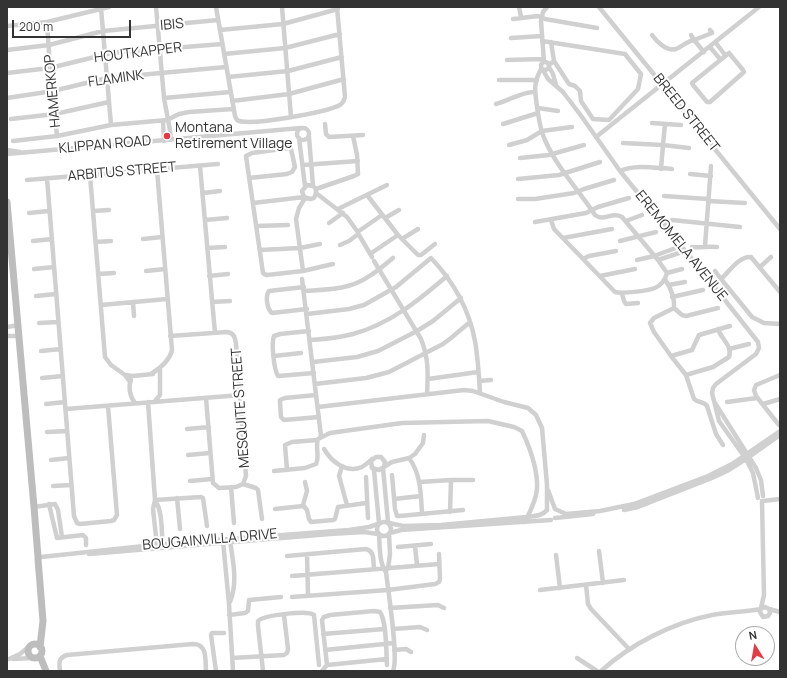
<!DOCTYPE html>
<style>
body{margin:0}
#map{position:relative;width:787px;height:678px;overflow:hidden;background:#fff;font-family:Manrope,sans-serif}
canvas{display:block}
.frame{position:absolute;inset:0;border:8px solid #333;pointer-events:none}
.north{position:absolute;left:735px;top:626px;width:40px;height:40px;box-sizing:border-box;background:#fff;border:1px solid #adadad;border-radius:50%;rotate:349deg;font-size:11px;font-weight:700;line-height:16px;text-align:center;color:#333}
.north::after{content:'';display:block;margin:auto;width:14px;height:18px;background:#e63946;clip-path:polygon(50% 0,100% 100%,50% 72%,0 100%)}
.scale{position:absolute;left:12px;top:20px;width:119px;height:18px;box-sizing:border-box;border:2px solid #333;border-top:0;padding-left:5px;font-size:12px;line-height:14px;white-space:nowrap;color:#333;-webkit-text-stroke:3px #fff;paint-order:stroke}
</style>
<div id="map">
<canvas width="787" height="678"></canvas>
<div class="frame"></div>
<div class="north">N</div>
<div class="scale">200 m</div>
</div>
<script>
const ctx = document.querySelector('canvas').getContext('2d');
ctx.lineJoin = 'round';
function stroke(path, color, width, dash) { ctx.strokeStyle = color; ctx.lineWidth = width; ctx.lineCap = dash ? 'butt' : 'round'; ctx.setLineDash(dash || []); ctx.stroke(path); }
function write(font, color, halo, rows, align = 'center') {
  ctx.font = font + ' Manrope,sans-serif'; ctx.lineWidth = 4; ctx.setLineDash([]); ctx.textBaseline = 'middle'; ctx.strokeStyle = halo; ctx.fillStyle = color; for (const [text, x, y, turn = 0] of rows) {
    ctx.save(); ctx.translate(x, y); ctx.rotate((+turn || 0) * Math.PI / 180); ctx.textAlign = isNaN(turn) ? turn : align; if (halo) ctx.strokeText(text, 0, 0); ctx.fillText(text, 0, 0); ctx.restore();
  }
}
const street = new Path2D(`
 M156,7C159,37 161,67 164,97C166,112 170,125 171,140
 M216,7L235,116L237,120C248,127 327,112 340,105C343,103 344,101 345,97L337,7
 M282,7L291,117
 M519,7L521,17
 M599,7L780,229
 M101,8L111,125
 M513,19L538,16L545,19L597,28
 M47,22L50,68L57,136
 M7,26L47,22L109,7
 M220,30L283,24L338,9
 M652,35C656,41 667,52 676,49C683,46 687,41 694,40L704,52
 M691,35L694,40L712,33V32L710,30
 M511,38L542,36
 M542,41L625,54L641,74L638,89L609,120L593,119L581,101L580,91L575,86L569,84L554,61
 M716,43L725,55
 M710,47L720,59
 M7,50L49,45L103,31L218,20
 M729,53L743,70L744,72L710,102H707L693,85L692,83Z
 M224,54L285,48L340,34
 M507,60L543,59
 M541 66a4 4 0 1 1 8 0a4 4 0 1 1-8 0Z
 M544,62L541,21L543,12L547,7
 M549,65L554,61L551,42
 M549,67L553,74L556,85
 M541,69C533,84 535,91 537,107C539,119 540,130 545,140C557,168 579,190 595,215C604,222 612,211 622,217L658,260L667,273C665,280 662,285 655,288C647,291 622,294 615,292L554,229L551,220
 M543,70L548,79L563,92L582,117L620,171L713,285L758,342L759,348L756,354L716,384L713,388L712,393L719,421L746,459L753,473L758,498
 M7,73L50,68L111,53L222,44
 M228,77L288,71L342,57
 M499,80H537
 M7,98L53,91L107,78L226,67
 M164,98L230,92
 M232,101L289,94L344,79
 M496,104C508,101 524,91 534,92
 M538,108L558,111
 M11,119L55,114L109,102
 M163,121L164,141
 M652,123L681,125
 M325,124L326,134L329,137L363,135
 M503,124L538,113
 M665,124L663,145L689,148
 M297 134a6 6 0 1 1 12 0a6 6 0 1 1-12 0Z
 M309,137L313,186
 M596,137L759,7
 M299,138L305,186
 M13,141L57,136L111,125L167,120L179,114L189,112L233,109
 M623,143L663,145L661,169
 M509,145L527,140L542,131L572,127
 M7,150L20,152
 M7,154L301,128
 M520,158L549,155L584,145
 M303,165L358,161
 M200,166L215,333
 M620,171C636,164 655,168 672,169
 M690,174L711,176
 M90,175L105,357L111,365L125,375L130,382
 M47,178L74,516L77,523L80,524L111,521L114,520L117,515L108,406
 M249,178L287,174L292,172L295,167L291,149L289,148L252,153L246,156L263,273L264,274L267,275L303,271L333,264
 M518,179L559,175L600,162
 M27,180L218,164
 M316,189L354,176L358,174L357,155L353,136
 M203,193L220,191
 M316,193L314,198L310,199L304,197L302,191L307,185L313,186L316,189V193L347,217L357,231
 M367,195L398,235L418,255H421L435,244
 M664,196L708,199
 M518,199H535L574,193L584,189L614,180
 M708,201L745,203
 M253,203L304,197
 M338,209L387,185
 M93,211L109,210
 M29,213L49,211
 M385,218L399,210
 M205,220L227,218
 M626,221L642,215
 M535,222L586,213L598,207L629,198
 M329,223L343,213
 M664,224L672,220L740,227
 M256,226L288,225
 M359,231L382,215
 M359,235L372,257
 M563,238L612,229
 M143,239L162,237
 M402,239L418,229
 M33,241L52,239
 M620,241L656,232
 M96,242L111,241
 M340,245L349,241L357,235
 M705,246L711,166
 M692,247C701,248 708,246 717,247
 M207,248L225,247
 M260,250L300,248L320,244
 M370,254L398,235
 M583,259L589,256L616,251
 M637,260L654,256L681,246
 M658,260L685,251
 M374,261L421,339C429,359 428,374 427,394
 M760,267L771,257
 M34,269L54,267
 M146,271L165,269
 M303,271L296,219L299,208L305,198
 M715,271L721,279
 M667,273L682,269
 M98,274L114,273
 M209,276L228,274
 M600,276L635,269
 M302,279L321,436
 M665,279C670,287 675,299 674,308L654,318L650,323L654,332L671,356L692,350L699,335L730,326
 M669,285L685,282
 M304,287L269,291C265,296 267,309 272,313L307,309
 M304,291C318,290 334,290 348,286C364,282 380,269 393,258
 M780,292L751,257C739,256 729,272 721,279L752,317L764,323L780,324
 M622,294L624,301L626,304L638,303
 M36,296L56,294
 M672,297L703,290
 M133,302L134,316
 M212,302L230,301
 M101,305L167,299
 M674,308L682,315L686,316L718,308
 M307,314L349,309L364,305L396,287L431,258C453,281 469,309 475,341C478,358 479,376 480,393
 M39,323L58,322
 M7,327L19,325
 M309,331L280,334L274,336C271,343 274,370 278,376L314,373
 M7,336H19
 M170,336L227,332C234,333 235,337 236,344L246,476L243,484
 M310,340C324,339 339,338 353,334C390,324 419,300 447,276
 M729,349L749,344
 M41,351L61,349
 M274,356L301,353
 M671,356L686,375L694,399C698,403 704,401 707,406L716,434L723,445
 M313,362L357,357L378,351L417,331L433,321L461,298
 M151,374C159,369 170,360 172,350L157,170
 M125,375L133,376L153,374
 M686,375L713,367L729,357C733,346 721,339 718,329
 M42,378L63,376
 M428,379L478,372
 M131,380C128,387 130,397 135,403
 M479,381L491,380
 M315,384L366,378L389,372L443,344L451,338L470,322
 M316,395L285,398L280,400V402L281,417L284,420L319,417
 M206,398L213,483L219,488L236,487L243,484L256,488L258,490L262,519
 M155,401L160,395V368
 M148,402L155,500L153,509L157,546
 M727,402L757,398
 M715,403L756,468L761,480L763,496
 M46,404L65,402
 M763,404L780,399
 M318,407L464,390L473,391L504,402L528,408L536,415L542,428L547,485V510C542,516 535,516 527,517L441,525L403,526L389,523
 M66,409L241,395
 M779,425L756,396L754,390L756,385L780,375
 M187,429L209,427
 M47,432L67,431
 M324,449C331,461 346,474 362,467C365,465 369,462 372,459
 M188,455L210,453
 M409,458C421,474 421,495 422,514
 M51,460L69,458
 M342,466L339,476L347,505
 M384,467L385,462L381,457H376L371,461L372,468L379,470L392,462L409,458L415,454L423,443L424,435
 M383,468L388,522
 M287,470L285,445L292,442L317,440
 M374,470L379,523
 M274,471L305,468L316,464C320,456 315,447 318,439L330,433L402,423L488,421L514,427L522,431C530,448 538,470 537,489C536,501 530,512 525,522
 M392,475L395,509L397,516H400L463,510
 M366,477L368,518
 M190,481L212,479
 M305,482L307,491L303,505L307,510L309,519L311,522L333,520L335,519L338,507L366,503
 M420,482L451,480H473
 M53,486L71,485
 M231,487L234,523
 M548,490L555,509L566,514L600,511L634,504L708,476L732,464L780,431
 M177,498L180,529
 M394,499L421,496
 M155,500L201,497L203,498L207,526
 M155,500C163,512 161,531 163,545
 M763,501L780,499
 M49,504L57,538L83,535L86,538V545
 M34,507L55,504L58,510L62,537
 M275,509L303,506
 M624,510L638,507L712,478L727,471L749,457L780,435
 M450,512L451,480
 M555,518L593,514
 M377 529a7 7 0 1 1 14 0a7 7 0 1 1-14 0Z
 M390,533L401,530L551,520
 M379,535C380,546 379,563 386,572C388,590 399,659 393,671
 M223,541L229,604L233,671
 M230,541C233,561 238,583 230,602
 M415,546L417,565
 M398,547L431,544
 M599,551L603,583
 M89,554L330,534L364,532L378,534
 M307,554L308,595
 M556,555L560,588
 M287,556L366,549C375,551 373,561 374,569
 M41,557L163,544L349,530L369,527L378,524
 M388,569L390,554L389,534
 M292,576L439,564
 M586,585L588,604L591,609L629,649
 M540,590L624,580
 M292,597L388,590L435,584L439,582L440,579L439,554
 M390,608L438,605L444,608
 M762,608L765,607L769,609L770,613L768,616L763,617L760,612L764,595L762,501
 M769,609L780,612
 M229,615L245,613L248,611L249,600L281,597
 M393,629L420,627L427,630
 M323,634L384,629
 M325,650L394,643
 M394,650L406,649L411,652
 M232,658L284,655L287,653L288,649L284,615
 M577,658L597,671
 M9,659L20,654L31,645
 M13,659L33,658
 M327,665L387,659
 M60,671C59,663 58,658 67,655L193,644C208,644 205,660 206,671
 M216,671L211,635L212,633H224
 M263,671L258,626V621C264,615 308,610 314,615L319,665
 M322,671L327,665L322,620L324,617L330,615L374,611L380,612C387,622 386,652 387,665
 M601,671C631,644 672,623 712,615C728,612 745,612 761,609`);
const secondary = new Path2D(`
 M7,202L34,507L38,557
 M38,559L43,621L40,647
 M28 651a7 7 0 1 1 14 0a7 7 0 1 1-14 0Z
 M40,656L46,671`);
const markers = [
 [167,136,4,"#e63946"]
];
const streetNames = [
 ["IBIS",172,25,-5],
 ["HOUTKAPPER",138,53,-7],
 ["FLAMINK",116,79,-8],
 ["HAMERKOP",53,91,-95],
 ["BREED STREET",686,113,51],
 ["KLIPPAN ROAD",105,145,-5],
 ["ARBITUS STREET",122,172,-5],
 ["EREMOMELA AVENUE",681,246,51],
 ["MESQUITE STREET",241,408,-94],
 ["BOUGAINVILLA DRIVE",210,540,-5]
];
const poiNames = [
 ["Montana",175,128],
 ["Retirement Village",175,144]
];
stroke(street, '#d0d0d0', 4.5);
stroke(secondary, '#bdbdbd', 7);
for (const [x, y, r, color] of markers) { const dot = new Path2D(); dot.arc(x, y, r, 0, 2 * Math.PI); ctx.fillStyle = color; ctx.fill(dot); stroke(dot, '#fff', 1.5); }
write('14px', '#333', '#fff', streetNames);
write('14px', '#333', '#fff', poiNames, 'left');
</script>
